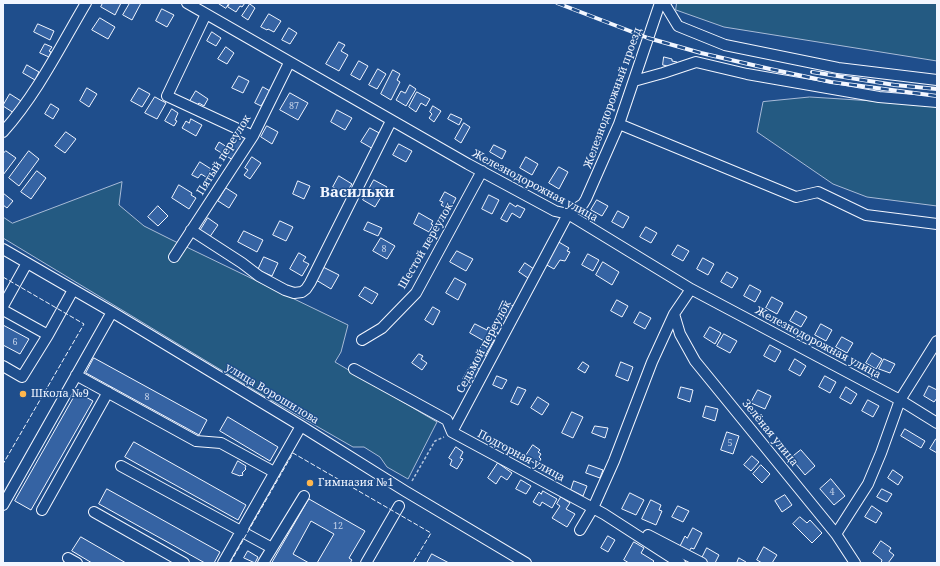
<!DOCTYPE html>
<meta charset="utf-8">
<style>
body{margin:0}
#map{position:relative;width:940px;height:566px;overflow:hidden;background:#1f4e8c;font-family:"Noto Serif",serif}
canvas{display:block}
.frame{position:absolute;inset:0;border:4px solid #f2f6ff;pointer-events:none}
</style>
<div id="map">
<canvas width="940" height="566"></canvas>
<div class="frame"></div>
</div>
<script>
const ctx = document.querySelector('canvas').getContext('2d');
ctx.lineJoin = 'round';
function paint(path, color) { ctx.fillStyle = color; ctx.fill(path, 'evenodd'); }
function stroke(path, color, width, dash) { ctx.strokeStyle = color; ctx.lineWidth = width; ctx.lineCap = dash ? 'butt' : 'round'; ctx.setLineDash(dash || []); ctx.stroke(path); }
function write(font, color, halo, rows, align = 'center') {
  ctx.font = font + ' "Noto Serif",serif'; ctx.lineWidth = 3; ctx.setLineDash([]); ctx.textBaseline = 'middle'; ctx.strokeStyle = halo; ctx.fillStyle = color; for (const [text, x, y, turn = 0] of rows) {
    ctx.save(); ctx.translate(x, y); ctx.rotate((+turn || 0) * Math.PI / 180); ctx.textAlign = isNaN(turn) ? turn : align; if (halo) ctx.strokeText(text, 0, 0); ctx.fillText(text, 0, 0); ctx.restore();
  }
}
const green = new Path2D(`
 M677,3H937V61L724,27L676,10Z
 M810,97L937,105V206L867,197L833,184L757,132L763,102Z
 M122,182L119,205L144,226L172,240L348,325L341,352L335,362L437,422L408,479L387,467L380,457L364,447H353L264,396L3,238V217L12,223Z`);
const building = new Path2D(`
 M103,3H121L115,15L101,7Z
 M130,3H141L132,20L123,15Z
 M218,3H229L226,8Z
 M230,3H245L242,7L240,6L236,12L228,7Z
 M250,4L255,8L248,20L242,16Z
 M162,9L174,15L167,27L156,21Z
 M269,14L281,21L274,32L268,29L267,30L261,27Z
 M100,18L115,27L108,39L92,30Z
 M38,24L54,31L50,40L34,32Z
 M289,28L297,33L290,44L282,40Z
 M212,32L221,38L216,46L207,41Z
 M339,42L345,45L341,51L348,55L339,71L326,64Z
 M45,44L52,47L49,51L51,52L49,57L40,53Z
 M226,47L234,53L227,64L218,59Z
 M664,57L672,59V61L677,62L675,68L663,65Z
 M359,61L368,66L360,80L351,75Z
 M27,65L39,72L35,80L23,73Z
 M378,69L386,74L377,89L369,85Z
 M393,70L400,74L397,80L400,82L391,100L381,94Z
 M239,76L249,81L243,93L232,88Z
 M410,85L416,89L406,106L396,100L401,91L405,93Z
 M263,87L270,91L261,106L255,103Z
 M87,88L97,94L89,107L80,101Z
 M139,88L150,94L142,107L131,101Z
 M196,91L208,99L204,106L199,103L197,105L190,101Z
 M417,92L430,99L426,106L421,103L416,112L409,107Z
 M290,93L308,103L298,120L280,110Z
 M10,94L21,101L14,113L3,106Z
 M155,97L166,103L157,119L145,113Z
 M51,104L59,109L53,119L45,114Z
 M433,106L441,111L434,122L429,118L432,114L430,112Z
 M172,109L178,113L175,120L177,121L174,126L165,121Z
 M337,110L352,118L345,130L331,122Z
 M451,114L462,119L459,125L448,119Z
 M191,119L202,125L196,136L182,128L186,121L189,123Z
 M464,123L470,127L461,143L455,139Z
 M267,126L278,132L272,144L261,137Z
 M370,128L383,135L375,150L361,142Z
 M237,131L247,137L233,160L215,149L219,142L227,147Z
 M66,132L76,139L65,153L55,146Z
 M399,144L412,151L406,162L393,155Z
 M494,145L506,151L502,159L490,152Z
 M6,151L16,158L3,175V154Z
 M29,151L39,159L19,186L9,178Z
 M252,157L261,163L250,179L244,175L248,170L245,168Z
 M526,157L538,164L532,175L520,168Z
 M200,162L211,169L206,177L201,174L198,178L192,175Z
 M559,167L568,172L559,189L549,183Z
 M37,171L46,178L31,199L21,192Z
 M339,176L352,184L345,194L333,187Z
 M374,180L387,187L375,207L363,200Z
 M298,181L310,186L304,199L293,194Z
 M179,185L192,193L191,195L196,198L189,209L172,198Z
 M226,188L237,195L229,208L218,201Z
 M445,192L456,198L450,210L441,205L443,202L440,201Z
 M3,193L13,201L7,208L3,205Z
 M489,195L499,200L492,214L482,209Z
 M597,200L608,206L602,216L591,210Z
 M510,203L516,207L517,205L525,209L520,218L512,213L507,222L501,219Z
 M158,206L168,216L158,226L148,217Z
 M618,211L629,217L623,228L612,222Z
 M419,213L433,221L431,224L433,225L429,232L414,224Z
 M208,218L218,225L209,238L200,231Z
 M280,221L293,227L286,241L273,235Z
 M368,222L382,228L378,236L364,230Z
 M646,227L657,233L651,243L640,237Z
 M244,231L263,240L257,252L238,242Z
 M381,238L395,246L387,259L373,251Z
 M557,241L569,248L567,251L570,252L565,261L560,260L554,269L545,264Z
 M678,245L689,251L683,261L672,255Z
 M457,251L473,259L466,271L450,262Z
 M299,253L306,257L303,261L309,264L302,276L290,269Z
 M588,254L599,260L593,271L582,265Z
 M264,257L278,263L272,276L258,270Z
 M703,258L714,264L708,275L697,269Z
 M603,262L619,272L612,285L596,275Z
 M525,263L537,271L531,280L519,272Z
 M323,267L339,275L331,289L316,280Z
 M727,272L738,278L732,288L721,282Z
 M455,278L466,284L458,300L446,293Z
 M750,285L761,291L755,302L744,296Z
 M365,287L378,294L372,304L359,296Z
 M772,297L783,303L777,314L766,308Z
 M617,300L628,306L622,317L611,311Z
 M503,301L516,307L510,319L501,315L502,312L499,310Z
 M433,307L440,311L433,325L425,320Z
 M796,311L807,317L801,327L790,321Z
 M640,312L651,318L645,329L634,323Z
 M475,324L487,330L488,327L498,333L485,356L478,352L484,341L470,333Z
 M821,324L832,330L826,341L815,335Z
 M3,325L29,339L20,354L3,345Z
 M710,327L721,333L715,344L704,337Z
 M724,334L737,341L730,353L717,346Z
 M842,337L853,343L847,353L836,347Z
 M770,345L781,351L775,362L764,356Z
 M872,353L882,359L876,369L866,363Z
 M419,354L423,356L421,359L427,363L422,370L412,363Z
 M94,358L207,420L199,435L86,373Z
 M795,359L806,366L800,376L789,370Z
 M884,359L895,364L890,373L879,369Z
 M583,362L589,366L585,373L578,369Z
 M621,362L633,367L628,381L616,376Z
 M471,365L481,370L473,385L463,379Z
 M497,376L507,380L502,389L493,385Z
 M825,376L836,382L830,393L819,387Z
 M929,386L937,390V398L934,402L924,396Z
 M518,387L526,390L518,405L511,402Z
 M681,387L693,390L690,402L678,398Z
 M846,387L857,394L851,404L840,398Z
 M758,390L771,396L765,409L751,403Z
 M77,392L93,401L31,510L15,501Z
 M538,397L549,404L542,415L531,408Z
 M868,400L879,406L873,417L862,411Z
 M706,406L718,409L715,421L703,417Z
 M572,412L583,417L573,438L562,433Z
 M228,417L278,447L270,461L220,431Z
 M595,426L608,428L605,438L592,433Z
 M905,429L925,441L921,448L901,436Z
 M727,432L739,436L733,454L721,450Z
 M936,439H937V453L930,449Z
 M134,442L246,505L238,520L125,457Z
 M533,445L540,450L538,452L541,454L539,457L541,459L537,465L525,457Z
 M456,447L463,452L460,458L463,459L457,469L450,465L452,460L449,458Z
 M801,450L815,466L805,475L791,458Z
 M752,456L759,462L751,471L744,465Z
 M238,461L246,466L245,468L246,469L242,473L243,474L242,476L241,475L240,476L232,473Z
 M498,463L512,473L507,480L501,476L496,484L488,478Z
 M589,465L603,470L600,478L586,473Z
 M761,465L770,474L762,483L753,474Z
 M893,470L903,477L898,485L888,478Z
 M831,479L845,496L834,505L820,489Z
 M521,480L531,486L526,494L516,489Z
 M574,481L587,486L583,496L571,490Z
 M107,489L220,552L214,563H205L99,504Z
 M882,489L892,494L887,502L877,497Z
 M543,491L557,499L552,508L542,502L540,506L533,502L539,492L541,494Z
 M630,493L644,500L636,515L622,509Z
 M785,495L792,505L782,512L775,501Z
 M561,497L570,503L566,509L575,514L567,527L552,518L560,506L557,504Z
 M309,499L365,531L349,558L352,560L350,563H317L334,534L311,521L293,554L309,563H272Z
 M651,500L661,505L659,510L662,511L656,525L642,519Z
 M678,506L689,511L683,522L672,517Z
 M872,506L882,513L876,523L865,517Z
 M800,517L807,523L810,520L822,533L812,543L793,524Z
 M693,528L702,533L694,549L691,548L688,553L679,548L685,536L687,538Z
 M608,536L615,540L608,552L601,548Z
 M81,537L126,563H92L72,551Z
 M881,541L891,548L889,551L894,555L888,563H881L882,560L873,553Z
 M634,542L644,548L641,553L654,561L652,563H629L624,560Z
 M764,547L777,555L772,563H762L757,560Z
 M707,548L719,555L715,563H706L701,560Z
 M248,551L258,557L255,563L244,558Z
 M432,554L449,563H427Z
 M739,558L746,562V563H737Z`);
const path = new Path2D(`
 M412,481L435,441L444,437`);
const minor = new Path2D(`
 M187,3L468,164L555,211L568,214L691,289L900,400L937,423
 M664,3L678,26L725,45L838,68L937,80
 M206,14L167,96L253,136
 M634,81L663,73L696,62L747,74L879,97L937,102
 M619,124L796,197L818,192L866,215L937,224
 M3,132C37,94 60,47 86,3
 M191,230L242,263L259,276L285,290L294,293L302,292L306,289L310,283L391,121
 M3,249L112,312L301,426L405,491L526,563
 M174,257L253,136L289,63
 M3,306L27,263
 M3,310L48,335L22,377L3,366
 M674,314L680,334L695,361L836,534L855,563
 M48,335L73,290
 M362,340L382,328L416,293L482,171
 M354,369L447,420L452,432L604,514L680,563
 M76,375L196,441L221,443L274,472
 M452,432L568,214L583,204L586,199L619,124L660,3
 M121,466L272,548
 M3,505L112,312
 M42,510L108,392
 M94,512L184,563
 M580,530L593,508L614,461L652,362L674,314L691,289
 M836,534L868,484L881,453L900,400L937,341
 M648,535L702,563
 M68,558L77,563
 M223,563L301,426
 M263,563L304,496
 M366,563L399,506`);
const rail = new Path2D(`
 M557,3L648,38L701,53L770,69L831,82L937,96
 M812,72L895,85L937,89`);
const fence = new Path2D(`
 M3,277L84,324L3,464
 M230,563L293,453L431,533L413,563`);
const markers = [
 [23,394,4,"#ffb74d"],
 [310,483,4,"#ffb74d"]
];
const numberNames = [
 ["87",294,106],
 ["8",384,249],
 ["6",15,342],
 ["8",147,397],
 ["5",730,443],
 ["4",832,492],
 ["12",338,526]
];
const streetNames = [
 ["Железнодорожный проезд",613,98,-70],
 ["Пятый переулок",224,155,-58],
 ["Железнодорожная улица",535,186,28],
 ["Шестой переулок",426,246,-60],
 ["Железнодорожная улица",818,343,28],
 ["Седьмой переулок",484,347,-62],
 ["улица Ворошилова",272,394,31],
 ["Зелёная улица",770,433,51],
 ["Подгорная улица",521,456,28]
];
const poiNames = [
 ["Школа №9",31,394],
 ["Гимназия №1",318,483]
];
const districtNames = [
 ["Васильки",357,193]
];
paint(green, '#245a82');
stroke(green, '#a8bbd7', 1);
paint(building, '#3563a3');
stroke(building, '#f2f6ff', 1);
stroke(minor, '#f2f6ff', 12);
stroke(path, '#b3c4dc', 1.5, [3, 2]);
stroke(minor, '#1f4e8c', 10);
stroke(rail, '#f2f6ff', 4);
stroke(rail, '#1f4e8c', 2.5, [8]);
stroke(fence, '#f2f6ff', 1, [5, 2]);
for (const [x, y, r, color] of markers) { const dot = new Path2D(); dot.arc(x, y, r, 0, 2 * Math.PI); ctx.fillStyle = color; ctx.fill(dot); stroke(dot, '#1f4e8c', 1.5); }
write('9px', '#c3d1e8', null, numberNames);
write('11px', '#f2f6ff', '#1f4e8c', streetNames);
write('11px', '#f2f6ff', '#1f4e8c', poiNames, 'left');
write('bold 15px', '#f2f6ff', '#1f4e8c', districtNames);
</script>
